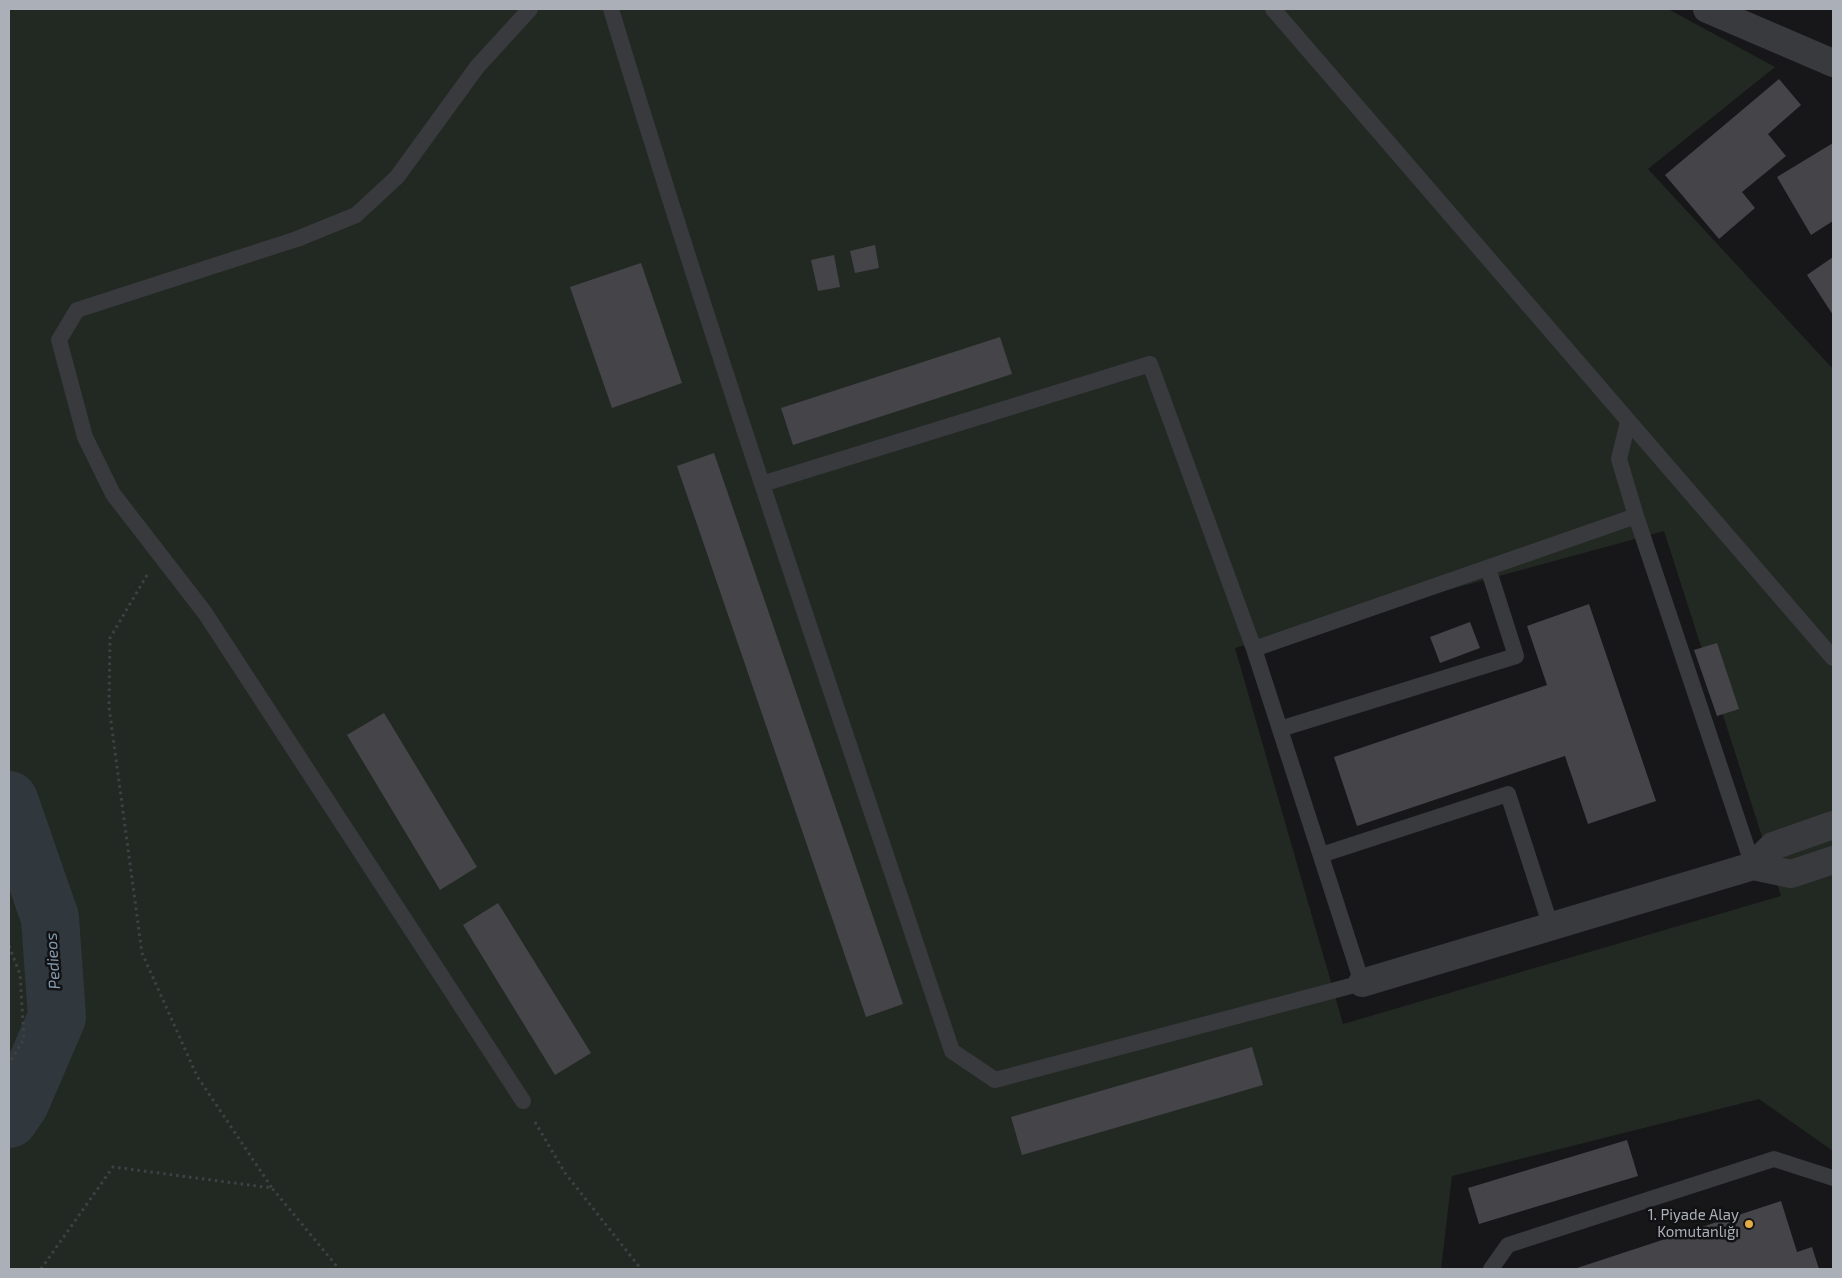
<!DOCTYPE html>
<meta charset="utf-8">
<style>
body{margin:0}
#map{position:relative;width:1842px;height:1278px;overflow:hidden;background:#171719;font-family:"Exo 2",sans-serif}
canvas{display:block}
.frame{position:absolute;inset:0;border:10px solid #abafb8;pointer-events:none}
</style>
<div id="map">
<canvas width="1842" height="1278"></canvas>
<div class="frame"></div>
</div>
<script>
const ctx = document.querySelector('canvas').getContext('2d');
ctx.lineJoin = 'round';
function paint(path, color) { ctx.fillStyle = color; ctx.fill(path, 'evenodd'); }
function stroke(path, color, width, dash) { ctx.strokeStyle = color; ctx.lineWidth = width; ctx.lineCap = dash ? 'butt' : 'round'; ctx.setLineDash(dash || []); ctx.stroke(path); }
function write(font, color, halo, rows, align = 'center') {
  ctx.font = font + ' "Exo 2",sans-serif'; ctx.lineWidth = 5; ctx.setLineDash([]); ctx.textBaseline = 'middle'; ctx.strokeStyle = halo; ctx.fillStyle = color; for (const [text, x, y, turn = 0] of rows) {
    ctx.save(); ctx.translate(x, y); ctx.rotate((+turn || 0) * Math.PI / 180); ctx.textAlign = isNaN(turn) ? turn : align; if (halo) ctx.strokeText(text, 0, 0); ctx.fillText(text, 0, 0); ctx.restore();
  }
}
const green = new Path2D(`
 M9,9H1668L1775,67L1648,169L1833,369V1151L1759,1099L1452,1176L1441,1269H9ZM1664,531L1781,896L1343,1024L1235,648Z`);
const river = new Path2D(`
 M9,800L50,918L57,1017L20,1103L9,1119`);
const building = new Path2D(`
 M1779,79L1801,105L1768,134L1786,156L1742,192L1755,208L1719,239L1665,175Z
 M1833,143V221L1811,235L1777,177Z
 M875,245L879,268L855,273L850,251Z
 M834,255L840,287L818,291L811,260Z
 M1833,257V315L1807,275Z
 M641,263L682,383L612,408L570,287Z
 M1000,337L1012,374L793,445L781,408Z
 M714,453L903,1004L866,1017L677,466Z
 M1589,604L1656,801L1588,824L1565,756L1357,826L1334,757L1547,685L1527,626Z
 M1470,622L1480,648L1440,663L1430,637Z
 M1717,643L1739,709L1717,716L1694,650Z
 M384,713L477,867L440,890L347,735Z
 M498,903L591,1053L555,1075L463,925Z
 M1252,1047L1263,1085L1022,1155L1011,1117Z
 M1627,1140L1638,1176L1479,1224L1468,1188Z
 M1781,1201L1797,1252L1812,1247L1819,1269H1574Z`);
const path = new Path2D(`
 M147,575L110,638L109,707L142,953L197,1076L272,1188
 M9,946L20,974L24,1039L9,1064
 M535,1122L565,1173L641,1269
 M41,1269L113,1167L272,1188L339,1269`);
const service = new Path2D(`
 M611,9C717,359 836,705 952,1051L995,1080L1362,983L1254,649L1150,364L762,484
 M1273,9L1833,658
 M1628,422L1619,459L1636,516L1753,866
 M1254,649L1636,516
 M1280,729L1516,656L1488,568
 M1321,855L1508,794L1551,927
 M523,1101L205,613L113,494L85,437L59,340L77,310L297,239L356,215L397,177L477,67L530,9
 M1491,1269L1508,1245L1774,1159L1833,1178`);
const minor = new Path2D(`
 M1707,9L1833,63
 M1753,866L1773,846L1833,825
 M1362,983L1753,866L1791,874L1833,860`);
const markers = [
 [1749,1224,5,"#e4aa45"]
];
const poiNames = [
 ["1. Piyade Alay",1739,1215],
 ["Komutanlığı",1739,1232]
];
const waterNames = [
 ["Pedieos",53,961,-94]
];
paint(green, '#222923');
stroke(river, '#30383e', 58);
paint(building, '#454549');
stroke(path, '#3f4145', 3, [2.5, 4]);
stroke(service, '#393a3e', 16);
stroke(minor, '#393a3e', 28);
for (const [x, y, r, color] of markers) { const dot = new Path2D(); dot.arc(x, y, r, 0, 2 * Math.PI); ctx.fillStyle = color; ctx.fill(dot); stroke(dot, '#121214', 2); }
write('15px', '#abafb8', '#121214', poiNames, 'right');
write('italic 16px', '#859db0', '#121214', waterNames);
</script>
